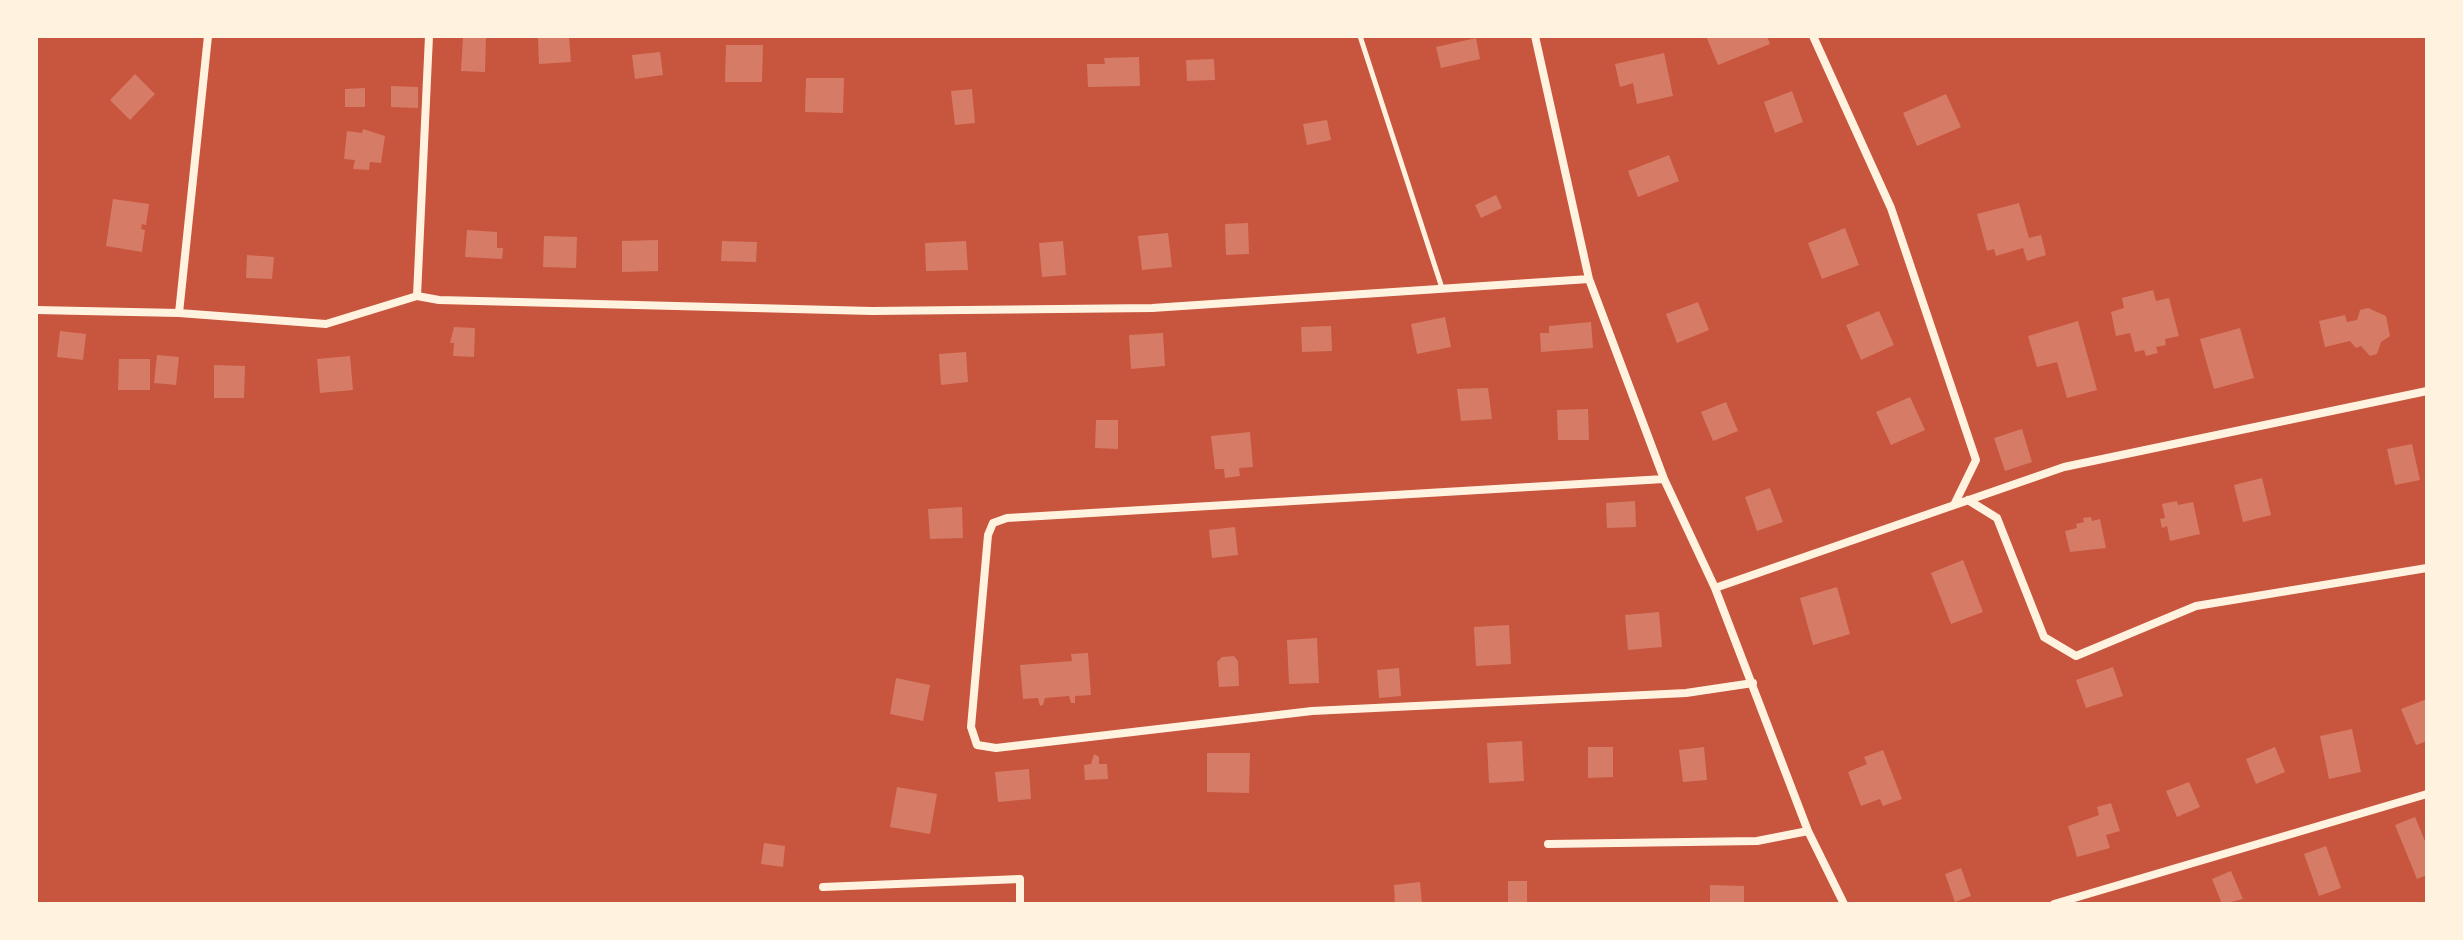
<!DOCTYPE html>
<style>
body{margin:0}
#map{position:relative;width:2463px;height:940px;overflow:hidden;background:#c8553d;font-family:"Noto Sans",sans-serif}
canvas{display:block}
.frame{position:absolute;inset:0;border:38px solid #fff3e0;pointer-events:none}
</style>
<div id="map">
<canvas width="2463" height="940"></canvas>
<div class="frame"></div>
</div>
<script>
const ctx = document.querySelector('canvas').getContext('2d');
ctx.lineJoin = 'round';
function paint(path, color) { ctx.fillStyle = color; ctx.fill(path, 'evenodd'); }
function stroke(path, color, width, dash) { ctx.strokeStyle = color; ctx.lineWidth = width; ctx.lineCap = dash ? 'butt' : 'round'; ctx.setLineDash(dash || []); ctx.stroke(path); }
const building = new Path2D(`
 M569,36L571,62L539,64L538,38Z
 M1706,36H1767L1770,44L1718,65Z
 M463,37H486L485,72L461,71Z
 M1476,38L1480,59L1441,68L1436,47Z
 M726,45H763L762,82H725Z
 M660,52L663,75L635,79L632,55Z
 M1664,53L1673,96L1637,104L1633,83L1620,87L1615,64Z
 M1139,57L1140,86L1088,87L1087,64H1105L1104,58Z
 M1214,59L1215,80L1187,81L1186,60Z
 M135,74L155,94L130,120L110,100Z
 M806,78H844L843,113L805,112Z
 M391,86L418,87V108L391,107Z
 M365,88V107H345V89Z
 M972,89L975,123L955,125L951,91Z
 M1792,91L1803,122L1775,133L1764,102Z
 M1946,94L1961,127L1917,146L1903,113Z
 M1327,120L1331,140L1307,145L1303,124Z
 M363,129L385,136L381,163L370,162L369,170L353,169L355,160L344,159L347,131L362,133Z
 M1669,155L1679,181L1638,197L1628,171Z
 M1496,195L1502,208L1481,218L1475,205Z
 M113,199L149,204L146,225L142,224L141,229L145,230L142,252L106,246Z
 M2019,203L2029,238L2041,235L2046,255L2027,261L2023,248L1996,256L1994,249L1987,251L1977,214Z
 M1248,223L1249,254L1226,255L1225,224Z
 M1845,228L1859,265L1822,279L1808,243Z
 M467,230L497,232V248H503L502,259L465,257Z
 M1168,233L1172,267L1142,270L1138,236Z
 M544,236L577,237L576,268L543,267Z
 M658,240V271L622,272V241Z
 M722,241L757,242L756,262L721,261Z
 M966,241L968,270L926,271L925,243Z
 M1063,241L1066,275L1042,277L1039,243Z
 M247,255L274,257L272,279L246,278Z
 M2153,290L2156,301L2169,298L2179,336L2165,339L2166,345L2156,347L2158,353L2146,356L2144,350L2135,352L2130,333L2116,336L2111,312L2124,308L2122,298Z
 M1698,302L1709,330L1677,343L1666,314Z
 M2368,308L2386,316L2390,336L2381,342L2377,354L2370,356L2361,346L2356,348L2350,341L2325,347L2319,321L2345,315L2347,322L2357,320L2360,310Z
 M1879,311L1894,345L1861,360L1846,325Z
 M1445,317L1451,347L1417,354L1411,324Z
 M2078,321L2097,390L2067,398L2057,362L2037,367L2028,336Z
 M1591,322L1593,348L1541,352L1540,333H1549V326Z
 M1331,326L1332,351L1302,352L1301,327Z
 M454,327L475,328L474,357L453,356L454,343H450Z
 M2240,328L2254,378L2214,389L2200,339Z
 M60,331L86,334L83,360L57,357Z
 M1163,333L1165,366L1131,369L1129,335Z
 M966,352L968,382L941,385L939,354Z
 M157,355L179,357L176,385L154,383Z
 M350,356L353,390L320,393L317,359Z
 M119,359H150V390H118Z
 M214,365L245,366L244,398H214Z
 M1488,388L1492,419L1461,421L1457,389Z
 M1910,397L1925,430L1891,445L1876,412Z
 M1726,402L1738,431L1713,441L1701,412Z
 M1588,409L1589,440H1558L1557,410Z
 M1096,420H1118V449L1095,448Z
 M2022,429L2032,462L2005,471L1994,438Z
 M1250,432L1253,467L1239,468L1240,476L1225,478L1224,469H1215L1211,436Z
 M2412,444L2420,480L2395,485L2387,449Z
 M2262,478L2271,515L2243,522L2234,485Z
 M1770,488L1783,522L1757,531L1745,497Z
 M1635,501L1636,527L1607,528L1606,503Z
 M2177,501L2178,505L2193,502L2200,534L2170,541L2167,526L2162,528L2160,519L2165,518L2162,504Z
 M962,507L963,538L930,539L928,509Z
 M2091,517L2092,521L2100,519L2106,548L2070,552L2065,531L2077,528L2076,524L2084,522L2083,518Z
 M1235,527L1238,555L1212,558L1209,530Z
 M1963,560L1983,612L1951,624L1931,573Z
 M1837,587L1850,634L1813,645L1800,598Z
 M1659,612L1662,647L1628,650L1625,615Z
 M1509,625L1511,664L1476,666L1474,627Z
 M1317,638L1319,683L1289,684L1287,640Z
 M1088,653L1091,695L1075,696V703H1071L1069,696L1045,698L1043,705L1040,706L1038,698L1023,699L1020,665L1072,661L1071,654Z
 M1234,656L1238,661L1239,686L1219,687L1217,662L1222,657Z
 M2113,667L2123,696L2086,708L2076,680Z
 M1399,668L1401,696L1379,698L1377,670Z
 M896,678L930,685L923,721L890,714Z
 M2427,699V741L2416,745L2401,709Z
 M2352,729L2361,772L2329,779L2320,736Z
 M1522,741L1524,781L1489,783L1487,743Z
 M1588,747H1613V777L1588,778Z
 M1704,747L1707,780L1683,782L1679,750Z
 M2275,747L2285,772L2256,784L2246,759Z
 M1883,750L1902,799L1883,806L1880,799L1861,806L1848,772L1867,764L1864,757Z
 M1207,753H1250L1249,793L1207,792Z
 M1094,754L1099,757V764H1107L1108,779L1085,780L1084,765L1091,764Z
 M1029,769L1031,799L998,802L995,772Z
 M2189,782L2200,807L2177,817L2166,791Z
 M897,787L937,794L930,834L890,827Z
 M2111,803L2120,831L2106,835L2110,848L2077,857L2068,826L2099,815L2097,807Z
 M2415,817L2427,846V875L2417,879L2395,825Z
 M764,843L785,846L783,867L761,864Z
 M2326,846L2341,888L2319,896L2304,854Z
 M1961,868L1971,896L1955,902L1945,874Z
 M2231,871L2243,899L2222,904L2212,879Z
 M1508,881H1527V904H1508Z
 M1420,882L1422,904H1395L1394,885Z
 M1710,885L1744,886V904H1710Z`);
const service = new Path2D(`
 M1360,36L1442,288`);
const minor = new Path2D(`
 M429,36L417,296L439,300L872,311L1152,308L1589,279
 M1535,36L1589,279L1664,479L1715,588L1808,831L1844,904
 M1813,36L1891,208L1976,460L1954,505
 M36,310L179,313L326,324L417,296
 M179,313L208,36
 M1664,479L1007,518L993,523L988,535L971,727L977,745L996,748L1312,711L1686,693L1753,683
 M1968,500L1997,518L2044,637L2076,656L2196,606L2427,568
 M1715,588L2064,467L2427,391
 M1548,844L1757,841L1808,831
 M823,887L1020,879V904
 M2054,904L2427,794`);
paint(building, '#d67c66');
stroke(service, '#fff3e0', 5);
stroke(minor, '#fff3e0', 8);
</script>
